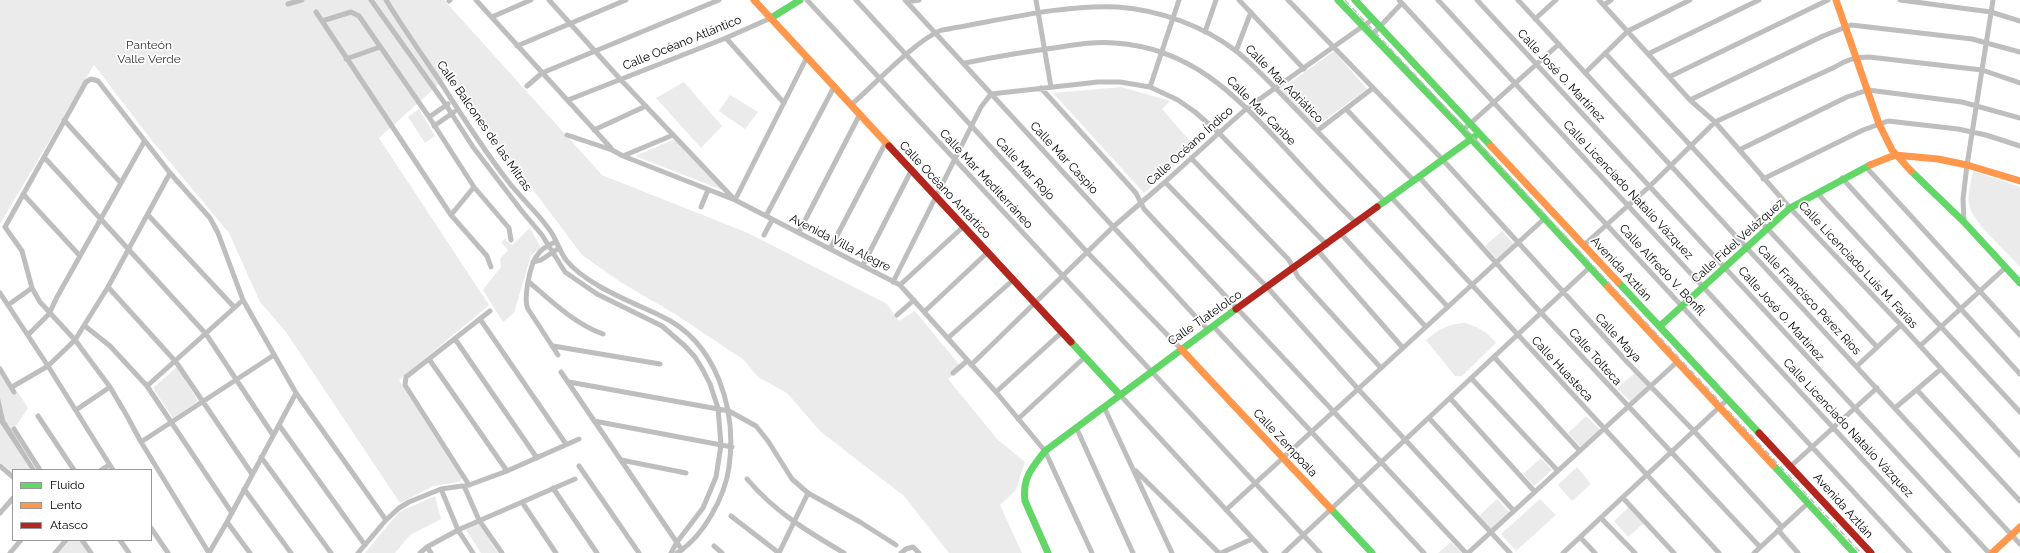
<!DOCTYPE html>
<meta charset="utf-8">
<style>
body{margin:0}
#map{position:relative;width:2020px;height:553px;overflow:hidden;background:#fff;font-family:Raleway,sans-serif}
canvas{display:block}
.legend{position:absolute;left:12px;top:469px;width:140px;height:72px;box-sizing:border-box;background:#fff;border:1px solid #999;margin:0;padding:5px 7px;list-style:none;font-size:12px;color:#000}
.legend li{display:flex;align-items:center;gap:8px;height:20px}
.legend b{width:20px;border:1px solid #999}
</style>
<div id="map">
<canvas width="2020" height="553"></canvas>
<ul class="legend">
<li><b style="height:5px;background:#63d668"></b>Fluido</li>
<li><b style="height:5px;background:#ff974d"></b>Lento</li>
<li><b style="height:5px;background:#b3261e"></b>Atasco</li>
</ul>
</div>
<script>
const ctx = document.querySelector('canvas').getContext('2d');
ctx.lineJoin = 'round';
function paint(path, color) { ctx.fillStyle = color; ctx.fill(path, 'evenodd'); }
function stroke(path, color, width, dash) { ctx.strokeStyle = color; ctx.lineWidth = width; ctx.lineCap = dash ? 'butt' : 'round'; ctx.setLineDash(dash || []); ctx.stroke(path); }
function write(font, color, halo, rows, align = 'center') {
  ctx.font = font + ' Raleway,sans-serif'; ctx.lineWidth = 3.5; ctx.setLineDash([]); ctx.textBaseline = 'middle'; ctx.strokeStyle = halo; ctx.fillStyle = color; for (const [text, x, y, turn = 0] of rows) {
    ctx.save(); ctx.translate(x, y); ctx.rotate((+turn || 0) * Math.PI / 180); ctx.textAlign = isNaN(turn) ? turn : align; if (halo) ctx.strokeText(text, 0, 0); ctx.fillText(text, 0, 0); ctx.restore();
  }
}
const green = new Path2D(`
 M0,0H444L602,175L748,233L887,304L899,321L915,311L962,368L948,379L998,440L1025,462L1016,490L1000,505L1022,553H949L904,496L821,432L787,393L758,377L744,360L675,314L622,283L582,255L448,76L379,138L489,305L399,380L463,477L459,482L434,486L400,503L286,332L260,302L229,233L153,142L94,65L0,224Z
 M1334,51L1367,89L1315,127L1280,90Z
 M684,82L722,126L701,148L656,98Z
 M1121,87L1170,101L1162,109L1195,147L1144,193L1053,93Z
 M730,95L758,112L745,129L719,111Z
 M419,109L435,136L425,143L408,117Z
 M675,139L725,191L635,156Z
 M1973,171L2020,187V267C2008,253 1975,224 1970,208C1966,197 1971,182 1973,171Z
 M530,228L541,248L531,255L514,313L503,322L483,290L501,267L500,259L508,250L501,242L506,238V241L512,245Z
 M1502,231L1514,244L1497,259L1485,246Z
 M1465,323C1479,327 1487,332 1496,343L1462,376H1455L1426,340C1439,329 1448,324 1465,323Z
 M177,367L198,401L173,418L153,388Z
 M0,370L14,392H18L28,408L14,429L40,470H13V473L0,462Z
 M1635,373L1647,386L1631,402L1617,388Z
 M1586,416L1600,430L1581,447L1568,433Z
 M1541,458L1552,470L1534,486L1523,474Z
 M1577,467L1591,484L1572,501L1558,485Z
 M435,496L441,519L410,535L395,553H365L399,512Z
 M1497,499L1510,513L1492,530L1479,516Z
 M1540,499L1556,515L1516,551L1501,534Z
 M1630,506L1645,522L1628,537L1614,521Z
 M478,523L498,553H481L466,530Z
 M66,540H82L91,553H55Z
 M1451,542L1462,553H1438Z`);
const water = new Path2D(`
 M0,398L5,420L36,470H31L0,423Z`);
const street = new Path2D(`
 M371,0L446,105L473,147L521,210L542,235L565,272L597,294L662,326L685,346L695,357L703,370L710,384L718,408L721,445L716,477L703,508L677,542L671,553
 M386,0C403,28 423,56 441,83C462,116 483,149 507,180C520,197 537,212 549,229C556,238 559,250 566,260C586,285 632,302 661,316C717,342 737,410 729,467C725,497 703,537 677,553
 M476,0L611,148
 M549,0L621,80L735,200L807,57
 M807,0L1320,553
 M856,0L1087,252L1181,349
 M905,0L1208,330
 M1036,0L1051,87
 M1239,0L1304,69
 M1288,0L1443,160L1628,363L1694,431L1782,527
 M1399,0L1910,553
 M1438,0L1949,553
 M1477,0L1989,553
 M1518,0L2020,544
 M1599,0L1690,100L1715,122L1790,208L1901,325L2020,455
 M1900,0L1991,12L2020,21
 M449,1L450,0
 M907,2L919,0
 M288,4L302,0
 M1604,5L1611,0
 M316,12L451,215L487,256L491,267
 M492,17L531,0
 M1535,19L1556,0
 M322,21L351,12L359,16L429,117L474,187L509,228L511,240
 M1205,32L1216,0
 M1372,35L1402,3
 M726,38L784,103
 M517,46L626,0
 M1236,51L1251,12
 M1605,53L1877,347
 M1648,54L1759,0
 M346,59L380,47
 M965,63C994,57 1024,52 1054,48C1074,45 1095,41 1115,43C1191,48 1234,94 1283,146C1307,172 1331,198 1356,223
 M1585,73L1628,31L1690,0
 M1669,77L1828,0
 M527,86L542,73L719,0
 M1150,87L1179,0
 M1041,88L1136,193L1144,209L1466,553
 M568,100L726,38L771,18
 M1690,100L1823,36L1851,25L1972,39L2020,52
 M851,105C873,86 917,39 942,30C997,21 1063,4 1118,7C1159,10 1204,26 1236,51C1254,65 1270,83 1286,99C1319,133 1352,167 1385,202
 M1346,109L1414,181
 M429,117L448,104
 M64,120L121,183
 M434,126L454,112
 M594,130L646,106
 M1463,130L1559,44
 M1317,131L1373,88
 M567,135L612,150L623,156L735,200L900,285L996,392L1045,451L1092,553
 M1739,150L1847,97L1868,90L1962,102L2020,118
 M623,156L673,135
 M44,157L206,334L273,435
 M1191,158L1289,260L1298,277L1381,368
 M1866,167L2020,335
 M1419,177L1532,303L1760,547
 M1842,178L2020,374
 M1763,179L1863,130L1888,121L1958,129L1986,135L2020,146
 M1165,182L1267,287L1359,390L1510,553
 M1817,193L2020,412
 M23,194L80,256
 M1391,197L1719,553
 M701,207L708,190
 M148,215L234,307
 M451,215L474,187
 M766,216L834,87
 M1365,217L1448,307
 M1964,222L1963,199L1967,165L1993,0
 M799,232L860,114
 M1341,234L1426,327
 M764,235L772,220
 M555,242C548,245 540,250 536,257C530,266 523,299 528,309L558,355
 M1584,245L1650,186L1715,122L1835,67C1846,60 1855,57 1869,57L1982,70L2020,83
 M830,249L886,142
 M1318,251L1403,348
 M533,262L541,260L559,248
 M863,265L912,169
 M529,282C551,301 575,324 603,334
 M893,282L981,107L991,94L1098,82H1120L1150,87L1178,100L1195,112L1219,133L1327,245
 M900,285L964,226
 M108,287L176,362L252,474
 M0,293L48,366L113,470
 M8,305L32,288
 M925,311L988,252
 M897,315L914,300
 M480,319L566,444
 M85,326L110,346L147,386L232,513
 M1213,326L1424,553
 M28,335L49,314L57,297L144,142
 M948,338L1013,280
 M455,339L537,458
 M553,346L660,364
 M1920,346L2005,268
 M1494,357L1580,451
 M429,359L507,471
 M971,365L1113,227L1165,182L1219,133L1247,108L1373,19
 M1857,366L1901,325
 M0,369L14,392
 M561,372L682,550
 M953,373L967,361
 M1471,378L1558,471
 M569,382L729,411L756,426L768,441L792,479L808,493L860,522L896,545
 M147,386L243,300
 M12,387L48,366L75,340L108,287L170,173
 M1917,390L2020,501
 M996,392L1062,332
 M1120,395L1266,553
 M1450,398L1535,492
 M1104,407L1172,553
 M1895,408L1941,369
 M76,410L110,387
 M38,416L74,470
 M1429,418L1514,511
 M1018,419L1085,357
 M594,421L732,447
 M279,425L365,545
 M1076,427L1133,553
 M14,429L40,470
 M141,442L274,355
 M261,457L331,553
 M621,460L686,473
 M0,466L13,477
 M579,466L639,553
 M1791,466L1877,388
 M101,470L109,465
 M1136,471L1219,553
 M747,479C776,513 807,531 844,553
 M469,485L405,385L406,377L490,311
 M464,486L479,520L502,553
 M553,488L597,553
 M244,489L291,553
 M441,489L458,530L473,553
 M1623,498L1674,553
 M522,502L556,553
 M1226,510L1545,218
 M0,513L13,498
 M731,516L779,553
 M1601,518L1635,553
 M227,522L250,553
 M151,528L168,553
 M1778,530L1798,553
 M1580,537L1595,553
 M82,540L91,553
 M120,540L129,553
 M714,546L722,553
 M427,547L431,553
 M10,553L21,540
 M55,553L66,540
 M209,553L141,442L127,416L110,387L75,340L40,302L32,288L22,251L5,227L86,82L91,79L98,81L170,173L210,218L218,233L243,300L296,393L386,520
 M209,553L227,522L296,393
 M358,553L386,520L399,508L409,502L441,489L469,485L507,471L579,439
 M420,553L427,547L458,530L575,479
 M779,553L808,493
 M901,553L906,549L913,547L919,553
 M1221,553L1252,539
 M1284,553L1590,267
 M1468,553L1677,362
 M1563,553L1728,399
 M1754,553L1808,503`);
const fast = new Path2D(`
 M1338,0L1463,130L1608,287
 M1355,0L1491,146
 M771,18L800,0
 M1911,171L1964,222L2020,283
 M1377,207L1474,137
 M1618,282L1759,433
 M1660,326L1790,208L1870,165
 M1071,342L1120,395
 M1773,465L1854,553
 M1331,509L1372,553
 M1048,553L1025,501C1022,478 1032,468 1045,451L1236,309`);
const slow = new Path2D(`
 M754,0L889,146
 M1836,0L1879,124L1892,150L1911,171
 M1491,146L1618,282
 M1870,165L1895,155L1938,159L1967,165L2020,181
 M1608,287L1773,465
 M1181,349L1331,509
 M1992,553L2020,527`);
const jam = new Path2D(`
 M889,146L1071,342
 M1236,309L1377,207
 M1759,433L1871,553`);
const rail = new Path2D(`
 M1345,0L1861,553`);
const streetNames = [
 ["Calle Océano Atlántico",682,43,-22],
 ["Calle José O. Martínez",1561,76,47],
 ["Calle Mar Adriático",1284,84,45],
 ["Calle Mar Caribe",1261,111,45],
 ["Calle Balcones de las Mitras",484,126,55],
 ["Calle Océano Índico",1190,146,-42],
 ["Calle Mar Caspio",1064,158,47],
 ["Calle Mar Rojo",1025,169,47],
 ["Calle Mar Mediterráneo",986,179,47],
 ["Calle Océano Antártico",945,190,47],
 ["Calle Licenciado Natalio Vázquez",1628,190,47],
 ["Calle Fidel Velázquez",1738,241,-42],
 ["Avenida Villa Alegre",840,243,27],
 ["Calle Licenciado Luis M. Farías",1858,265,47],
 ["Avenida Aztlán",1621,269,47],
 ["Calle Alfredo V. Bonfil",1662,270,47],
 ["Calle Francisco Pérez Ríos",1809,300,47],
 ["Calle José O. Martínez",1781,314,48],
 ["Calle Tlatelolco",1205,318,-35],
 ["Calle Maya",1618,338,47],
 ["Calle Tolteca",1595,357,48],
 ["Calle Huasteca",1562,369,47],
 ["Calle Licenciado Natalio Vázquez",1848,428,47],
 ["Calle Zempoala",1285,443,47],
 ["Avenida Aztlán",1843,506,48]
];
const parkNames = [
 ["Panteón",149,45],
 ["Valle Verde",149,59]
];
paint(green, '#ebebeb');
paint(water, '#bdbdbd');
stroke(street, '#bebebe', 5);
stroke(fast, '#63d668', 7);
stroke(slow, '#ff974d', 7);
stroke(jam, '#b3261e', 7);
stroke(rail, '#bebebe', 1.5, [6, 2, 1, 2]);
write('12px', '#000', '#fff', streetNames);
write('12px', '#313131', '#fff', parkNames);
</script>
